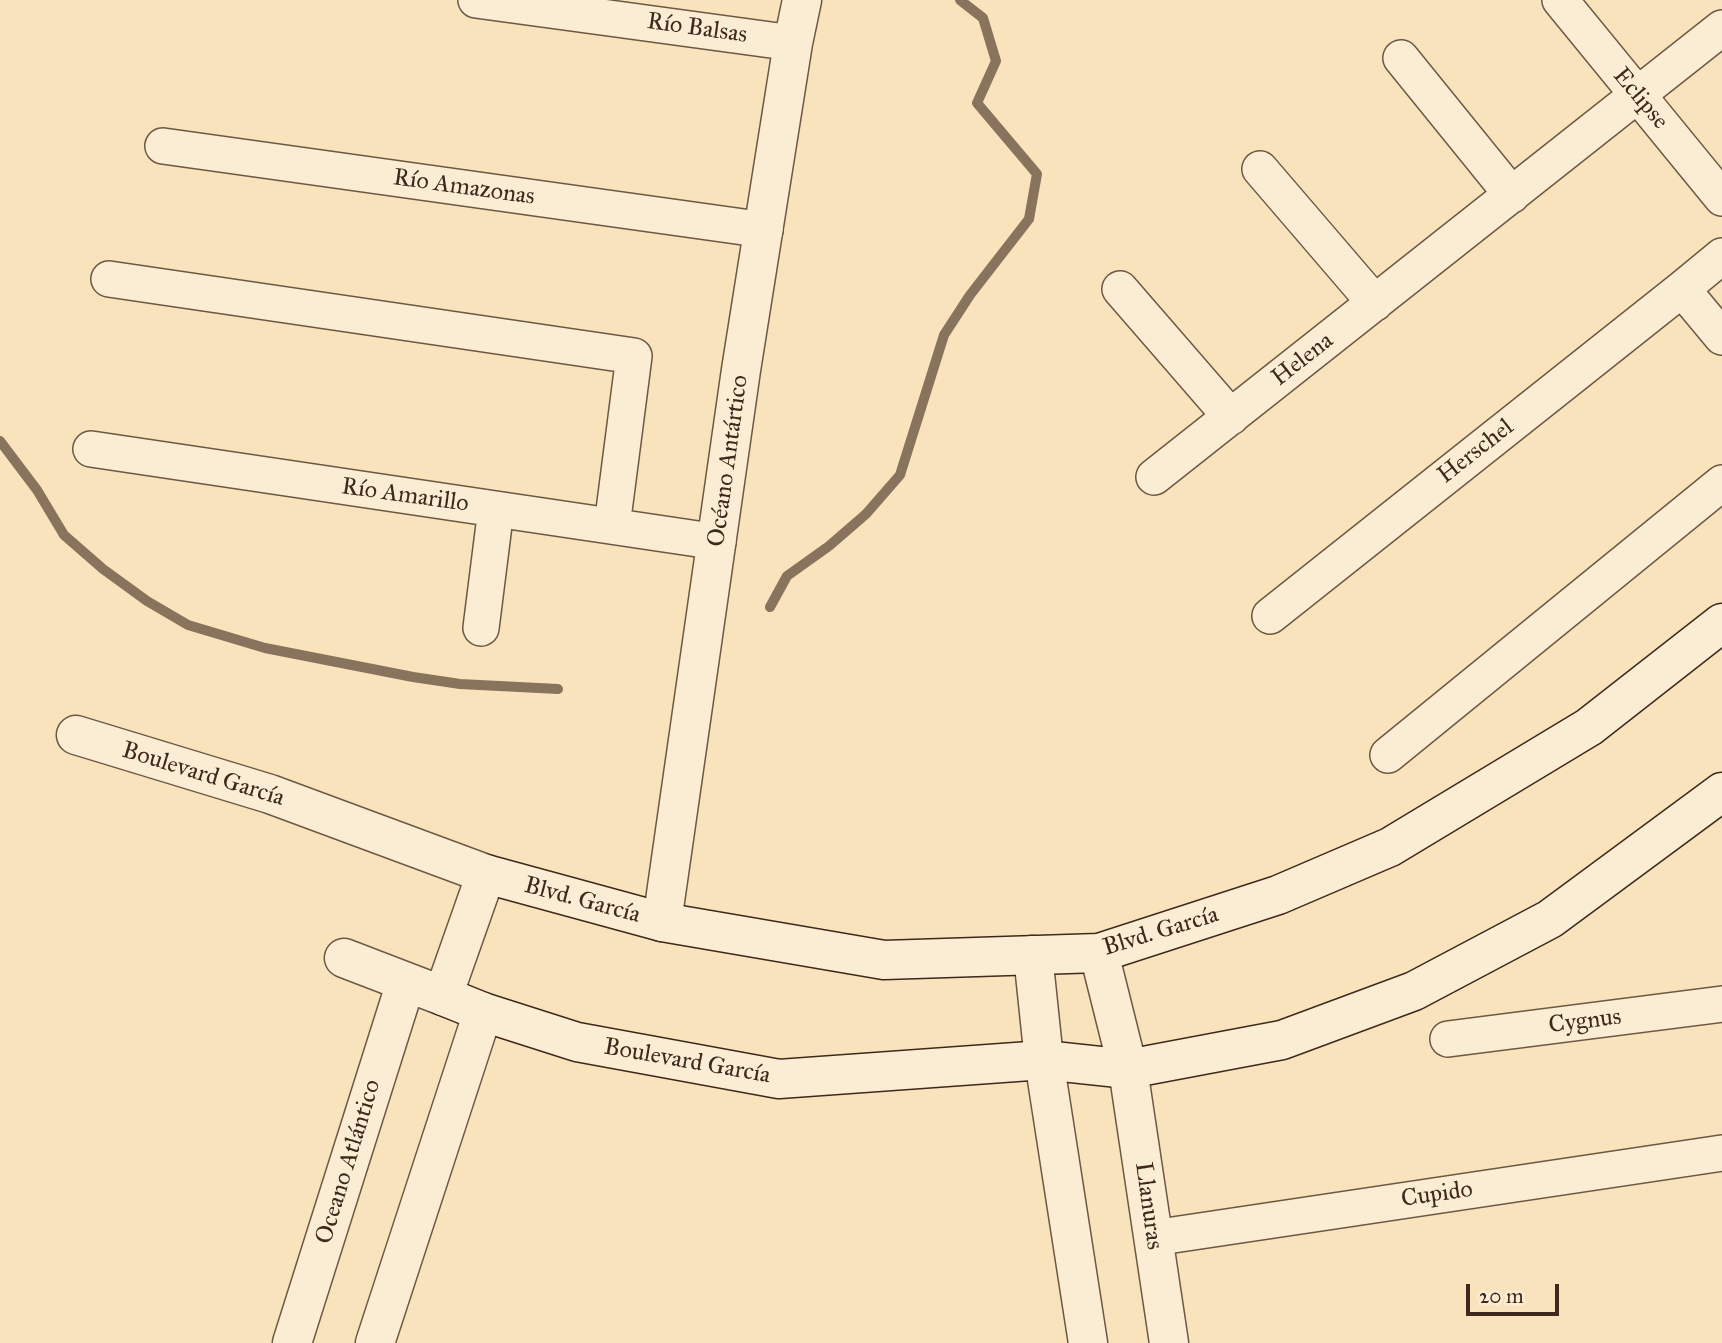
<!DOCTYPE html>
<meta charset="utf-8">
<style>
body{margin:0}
#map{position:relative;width:1722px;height:1343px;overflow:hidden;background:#f9e3bd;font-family:"IM FELL Great Primer",serif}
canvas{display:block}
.scale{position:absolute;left:1466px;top:1284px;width:93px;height:32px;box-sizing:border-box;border:4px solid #3e291c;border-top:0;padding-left:9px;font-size:21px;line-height:24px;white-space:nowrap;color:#3e291c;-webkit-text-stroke:5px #fbedd4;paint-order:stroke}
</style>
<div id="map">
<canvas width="1722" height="1343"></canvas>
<div class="scale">20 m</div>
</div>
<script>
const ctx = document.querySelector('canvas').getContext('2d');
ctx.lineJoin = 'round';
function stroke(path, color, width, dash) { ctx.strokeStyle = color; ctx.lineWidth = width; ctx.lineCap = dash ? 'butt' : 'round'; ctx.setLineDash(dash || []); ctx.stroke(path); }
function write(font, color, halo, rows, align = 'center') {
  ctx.font = font + ' "IM FELL Great Primer",serif'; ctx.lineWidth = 7; ctx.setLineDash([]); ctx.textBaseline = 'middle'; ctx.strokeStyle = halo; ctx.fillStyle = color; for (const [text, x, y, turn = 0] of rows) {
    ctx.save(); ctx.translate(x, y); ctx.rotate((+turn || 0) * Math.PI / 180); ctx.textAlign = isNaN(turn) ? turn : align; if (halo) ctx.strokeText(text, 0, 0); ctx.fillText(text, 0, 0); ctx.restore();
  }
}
const stream = new Path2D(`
 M0,441L37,490L64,535L103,569L147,601L188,625L265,648L413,677L460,684L558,689
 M770,607L787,576L829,546L866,514L900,475L944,335L970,295L1029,219L1037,174L977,103L996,61L983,18L960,0`);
const minor = new Path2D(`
 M476,0L793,43
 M1560,0L1722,198
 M1401,58L1512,195
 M163,146L765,230
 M1260,169L1375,303
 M109,279L634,356L612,526
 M1120,289L1231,417
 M1682,289L1722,256
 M91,449L718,542
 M1154,477L1722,28
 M1270,616L1682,289L1722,337
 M481,628L496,509
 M1388,755L1722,483
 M1448,1039L1722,1004
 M1153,1238L1722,1153`);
const tertiary = new Path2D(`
 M76,735L270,794L486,874L443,996L344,958
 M662,922L741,370L793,43L802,0
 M1099,953L1128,1069L1169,1343
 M1033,955L1044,1060L1088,1343
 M292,1343L406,982
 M375,1343L483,1012`);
const secondary = new Path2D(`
 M486,874L662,922L884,960L1099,953L1278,895L1390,847L1589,727L1722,623
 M443,996L483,1012L577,1042L779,1079L1044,1060L1128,1069L1282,1040L1414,991L1550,919L1722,792`);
const streetNames = [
 ["Río Balsas",697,29,8],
 ["Eclipse",1640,99,50],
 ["Río Amazonas",464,188,8],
 ["Helena",1303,360,-38],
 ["Herschel",1476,452,-38],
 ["Océano Antártico",729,461,-82],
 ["Río Amarillo",405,496,8],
 ["Boulevard García",203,775,17],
 ["Blvd. García",582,901,15],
 ["Blvd. García",1161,932,-17],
 ["Cygnus",1585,1022,-7],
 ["Boulevard García",687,1062,10],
 ["Oceano Atlántico",349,1162,-73],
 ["Cupido",1437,1195,-8],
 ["Llanuras",1148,1206,82]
];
stroke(stream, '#88735c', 10);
stroke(minor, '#6d5844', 38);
stroke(tertiary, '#6d5844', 41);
stroke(secondary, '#3e291c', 41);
stroke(minor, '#fbedd4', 35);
stroke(tertiary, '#fbedd4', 38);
stroke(secondary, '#fbedd4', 38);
write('24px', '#3e291c', '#fbedd4', streetNames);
</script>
